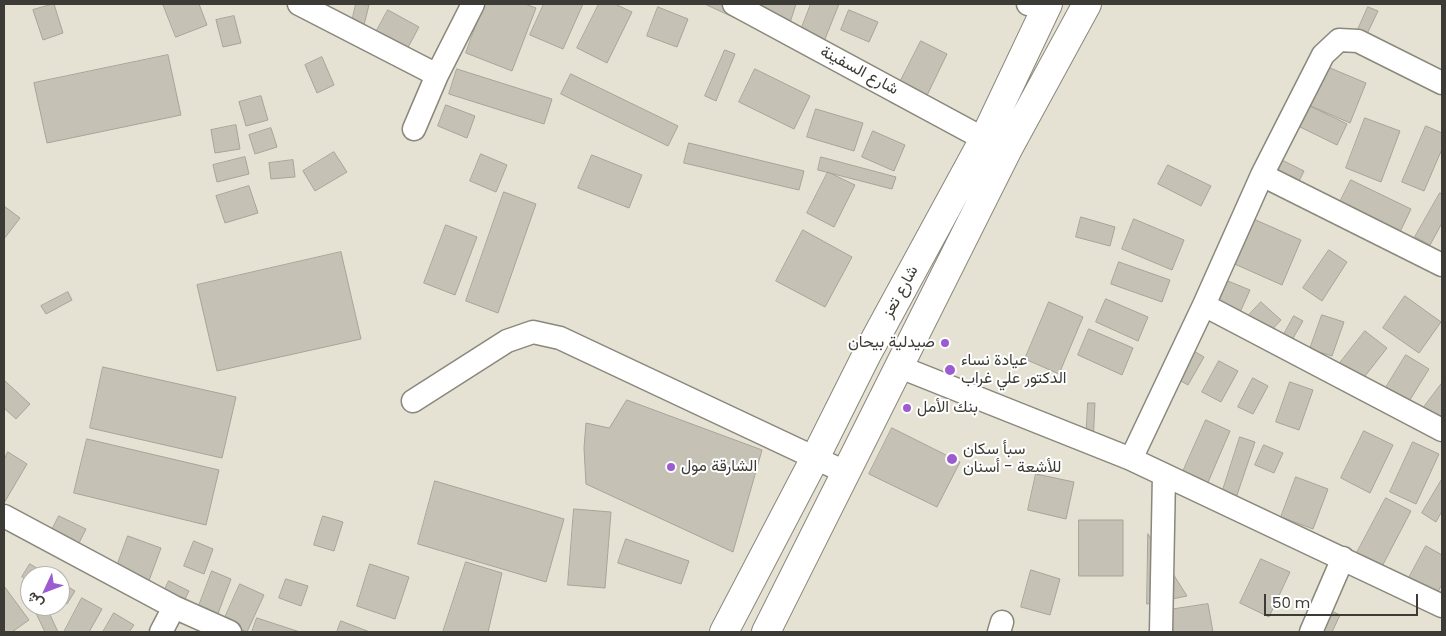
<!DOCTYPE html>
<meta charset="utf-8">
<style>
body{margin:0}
#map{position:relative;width:1446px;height:636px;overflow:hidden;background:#e5e2d4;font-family:Poppins,Vazirmatn,sans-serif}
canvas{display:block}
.frame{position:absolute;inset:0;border:5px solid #3c3b35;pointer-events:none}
.north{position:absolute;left:20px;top:566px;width:50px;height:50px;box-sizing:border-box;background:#fff;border:1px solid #b1b1ae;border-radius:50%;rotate:227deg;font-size:14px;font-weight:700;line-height:20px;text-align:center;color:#3c3b35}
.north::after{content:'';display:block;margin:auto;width:18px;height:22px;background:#9c5bd1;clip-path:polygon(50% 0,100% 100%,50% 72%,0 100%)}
.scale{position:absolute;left:1264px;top:594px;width:154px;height:22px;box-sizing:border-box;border:2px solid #3c3b35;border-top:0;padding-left:6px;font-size:15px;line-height:18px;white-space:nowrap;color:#3c3b35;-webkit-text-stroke:4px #fff;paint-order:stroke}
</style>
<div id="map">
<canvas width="1446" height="636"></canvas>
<div class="frame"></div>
<div class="north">ش</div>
<div class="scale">50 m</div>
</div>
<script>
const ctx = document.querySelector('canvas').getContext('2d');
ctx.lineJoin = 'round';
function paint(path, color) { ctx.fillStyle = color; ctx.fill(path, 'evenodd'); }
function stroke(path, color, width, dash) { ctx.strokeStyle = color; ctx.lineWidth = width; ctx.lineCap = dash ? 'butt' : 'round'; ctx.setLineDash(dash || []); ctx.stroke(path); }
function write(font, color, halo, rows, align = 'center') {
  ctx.font = font + ' Poppins,Vazirmatn,sans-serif'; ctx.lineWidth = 4; ctx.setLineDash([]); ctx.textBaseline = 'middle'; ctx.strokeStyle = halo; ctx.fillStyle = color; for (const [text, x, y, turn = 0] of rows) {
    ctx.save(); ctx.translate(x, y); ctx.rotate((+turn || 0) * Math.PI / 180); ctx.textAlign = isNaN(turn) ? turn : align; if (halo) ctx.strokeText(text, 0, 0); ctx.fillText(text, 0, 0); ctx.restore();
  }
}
const building = new Path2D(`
 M54,4L63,33L43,40L33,10Z
 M163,4H199L207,25L176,37Z
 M356,4L369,5L363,29L351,26Z
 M484,4H525L536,8L512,71L466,53Z
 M544,4H583L563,49L530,35Z
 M599,4H615L632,12L607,63L577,48Z
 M705,4H745L738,19Z
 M757,4H796L788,29Z
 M811,4H839L823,44L799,35Z
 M658,7L688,19L677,47L647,36Z
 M1368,7L1378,11L1365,38L1356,34Z
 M388,10L419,27L399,64L368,47Z
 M849,10L878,22L869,42L841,30Z
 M234,16L241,43L223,47L216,20Z
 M921,41L947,54L917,116L890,102Z
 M725,50L735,54L716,101L705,96Z
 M168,55L181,115L47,143L34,83Z
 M322,57L334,85L317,93L305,65Z
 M1323,65L1366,83L1350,123L1306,104Z
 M457,69L552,99L544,124L449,94Z
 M755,69L810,96L794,129L739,102Z
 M571,74L678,126L668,146L561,94Z
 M261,96L268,120L246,126L239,102Z
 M1306,104L1347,124L1337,145L1296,125Z
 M446,105L475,116L467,138L438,126Z
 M816,109L863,123L854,151L807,137Z
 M1365,118L1400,131L1381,182L1346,168Z
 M236,125L240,149L215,153L211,130Z
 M1426,126L1442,133V149L1424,191L1402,182Z
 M271,128L277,147L255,154L249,135Z
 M873,131L905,145L894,171L862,157Z
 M689,143L804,171L799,190L684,163Z
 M334,152L347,172L315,191L303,171Z
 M481,154L507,165L496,192L470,181Z
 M592,155L642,175L629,208L578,188Z
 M245,157L249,174L217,182L213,165Z
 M821,157L896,177L892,189L818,170Z
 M293,160L295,177L271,179L269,163Z
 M1282,160L1304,171L1293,193L1271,182Z
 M1168,165L1211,186L1201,206L1158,184Z
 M828,172L855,185L834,227L807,213Z
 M1351,180L1411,209L1399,234L1339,204Z
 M249,186L258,213L225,223L216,196Z
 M504,192L536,204L498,313L466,301Z
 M1440,193L1442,194V223L1430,245L1415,237Z
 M4,206L20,218L4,239Z
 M1240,213L1301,240L1282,285L1221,258Z
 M1081,217L1115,227L1110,246L1076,237Z
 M1134,219L1184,240L1172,270L1122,249Z
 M446,225L477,237L455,295L424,283Z
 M803,230L852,257L825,307L776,281Z
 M1329,250L1347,262L1322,301L1303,288Z
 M341,252L361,339L217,371L197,285Z
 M1119,262L1170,280L1162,302L1111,284Z
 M1223,279L1250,290L1237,319L1210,308Z
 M68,292L72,300L46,314L41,306Z
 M1405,296L1441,322L1419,353L1383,328Z
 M1106,299L1148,317L1138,341L1096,322Z
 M1049,302L1083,317L1059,374L1025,359Z
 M1261,302L1281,320L1269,333L1249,315Z
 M1322,315L1344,322L1332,356L1310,349Z
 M1294,316L1303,321L1285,352L1277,347Z
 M1089,329L1133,348L1122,375L1078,355Z
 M1365,331L1387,348L1358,385L1336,368Z
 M1182,344L1204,357L1188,385L1165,372Z
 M1406,355L1429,369L1400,416L1377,402Z
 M1219,361L1238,371L1221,402L1202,392Z
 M103,367L236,397L222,458L90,428Z
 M1253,378L1268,386L1253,414L1238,407Z
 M5,381L30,404L16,419L4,408Z
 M1290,382L1313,390L1299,430L1276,422Z
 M1442,383V421L1424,407Z
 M627,400L762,450L733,552L586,484L584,448L586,423L609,428Z
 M1088,403H1095L1093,444L1086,443Z
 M1206,420L1230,431L1206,487L1181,476Z
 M892,428L960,462L937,507L869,474Z
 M1364,431L1393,445L1370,493L1341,478Z
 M1240,437L1255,442L1236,498L1222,493Z
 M87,439L219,470L206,525L74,493Z
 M1413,442L1439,454L1416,504L1390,492Z
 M1264,445L1283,453L1274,473L1255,465Z
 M8,452L27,464L4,503V460Z
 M1036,474L1074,482L1066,519L1028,510Z
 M1296,477L1328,489L1313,529L1281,517Z
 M1442,479V511L1436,522L1422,513Z
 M435,481L564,519L546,582L418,544Z
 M1386,498L1411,511L1377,576L1352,562Z
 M574,509L611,512L605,588L568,585Z
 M59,516L86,529L72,557L45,544Z
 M323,516L343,522L334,551L314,545Z
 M1079,520H1123V576H1079Z
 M1148,534L1170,569L1187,596L1147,604Z
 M128,536L161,548L147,586L114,574Z
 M626,539L689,561L681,584L618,563Z
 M194,541L213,549L204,574L184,566Z
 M1426,546L1442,555V584L1431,605L1403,589Z
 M1261,559L1290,572L1269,617L1240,603Z
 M466,562L502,573L488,632H443Z
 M30,564L50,576H30V582L22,577Z
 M370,564L409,577L395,619L357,606Z
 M1031,570L1060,579L1050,615L1021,607Z
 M212,571L231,579L216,619L197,611Z
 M286,579L308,586L301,606L279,598Z
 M169,581L189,591L177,615L157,605Z
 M60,582L75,591L67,604L60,600Z
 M240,584L264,595L247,632L223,622Z
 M4,586L29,620L12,632H4Z
 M82,598L102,609L89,632H64Z
 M1208,604L1213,632H1165L1162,611Z
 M1319,605L1340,615L1332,632H1306Z
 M40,606H46L58,632H45L34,609Z
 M114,613L134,625L129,632H103Z
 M257,618L300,632H252Z
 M341,621L370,632H337Z`);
const minor = new Path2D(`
 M299,4L437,75
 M734,4L984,139
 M1028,4L1045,8
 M414,129L437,75L473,4
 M1262,175L1442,265
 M1204,305L1442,430
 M900,367L1131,459L1442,606
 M413,401L507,341L533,332L560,338L845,472
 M1131,459L1204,305L1262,175L1323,55L1339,40L1358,41L1442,83
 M4,516L174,607L230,632
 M161,632L174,607
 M999,632L1002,622
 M1161,632L1164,475
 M1311,632L1343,558`);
const highway = new Path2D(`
 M724,632L815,458L867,354L984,139L1048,4
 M766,632L1009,147L1087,4`);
const markers = [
 [945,343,5,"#9c5bd1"],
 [950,370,6,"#9c5bd1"],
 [907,408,5,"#9c5bd1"],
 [952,459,6,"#9c5bd1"],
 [671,467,5,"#9c5bd1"]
];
const streetNames = [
 ["شارع السفينة",859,71,28],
 ["شارع تعز",901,292,-61]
];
const poiNames = [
 ["صيدلية بيحان",935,343,"right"],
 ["عيادة نساء",961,361],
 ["الدكتور علي غراب",961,379],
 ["بنك الأمل",917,408],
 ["سبأ سكان",963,450],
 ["للأشعة - أسنان",963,468],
 ["الشارقة مول",681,467]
];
paint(building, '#c5c2b5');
stroke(building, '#a7a497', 1);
stroke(minor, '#8a877b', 25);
stroke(highway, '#8a877b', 30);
stroke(minor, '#fff', 22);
stroke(highway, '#fff', 28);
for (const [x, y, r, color] of markers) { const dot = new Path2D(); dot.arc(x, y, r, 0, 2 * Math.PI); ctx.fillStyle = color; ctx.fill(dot); stroke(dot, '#fff', 2); }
write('16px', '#3c3b35', '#fff', streetNames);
write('16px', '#3c3b35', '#fff', poiNames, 'left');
</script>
